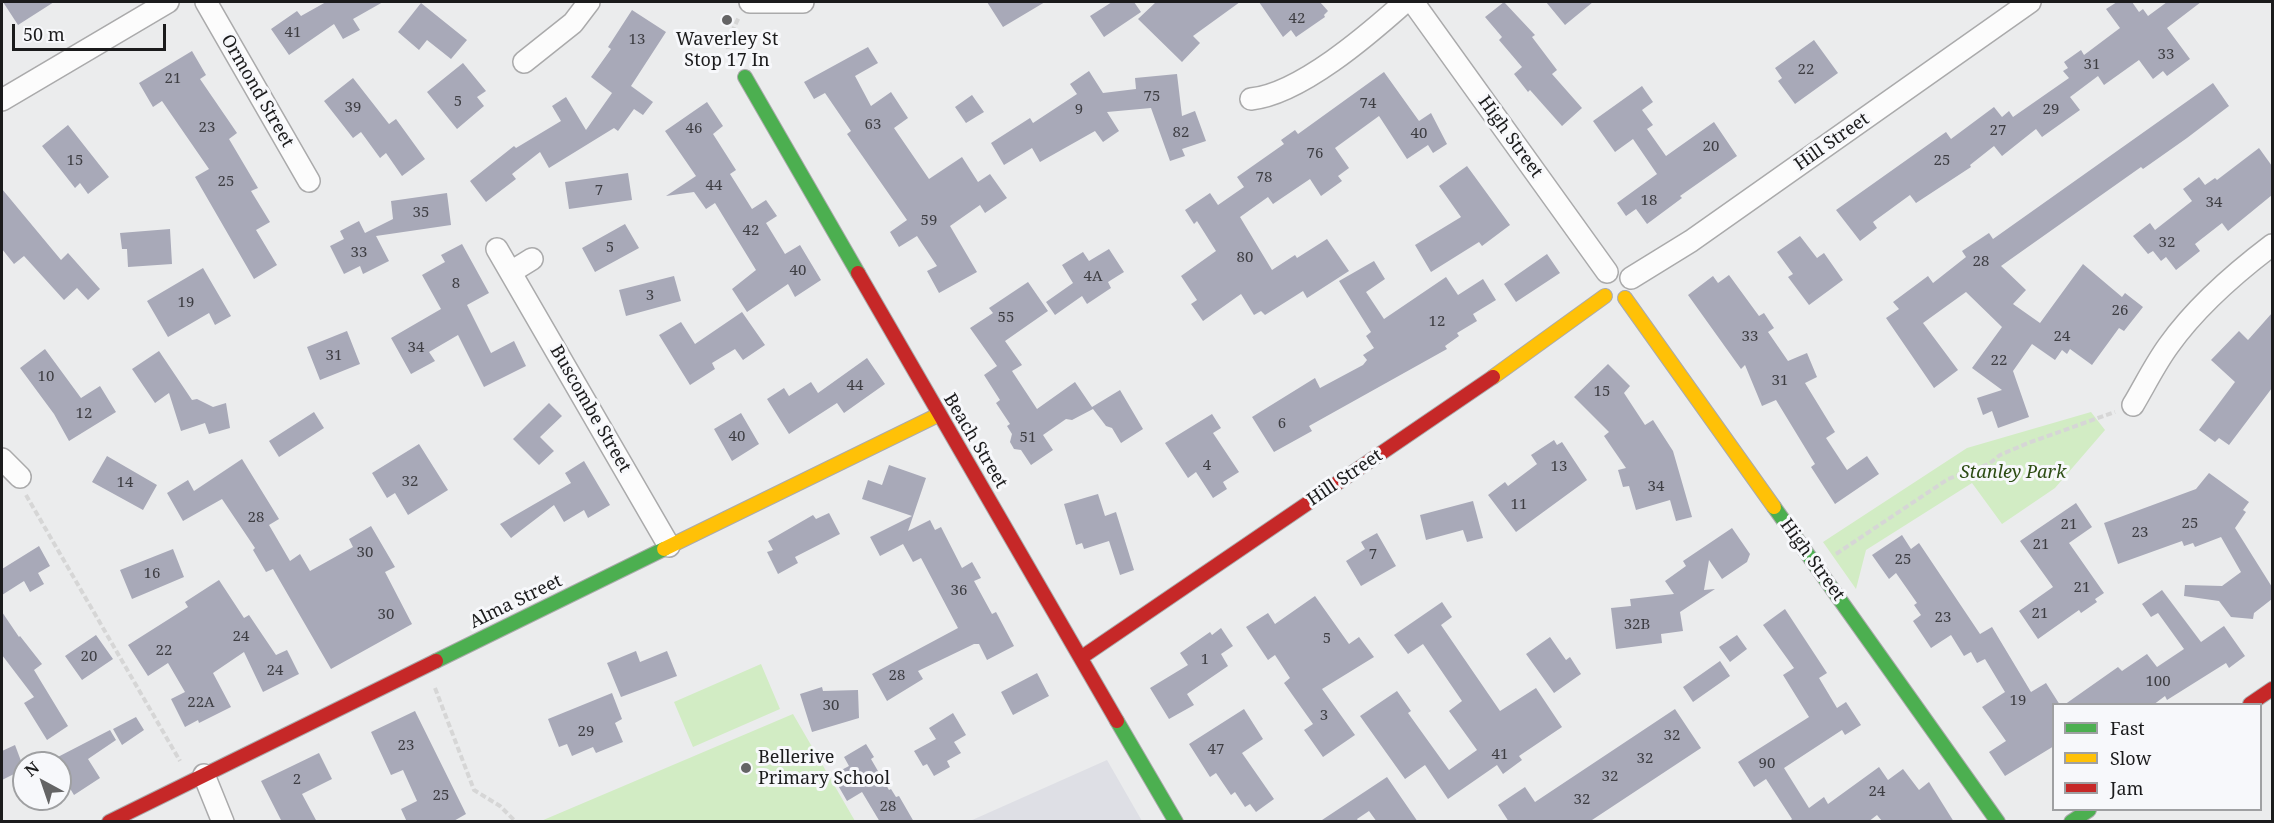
<!DOCTYPE html>
<style>
body{margin:0}
#map{position:relative;width:2274px;height:823px;overflow:hidden;background:#ebeced;font-family:"Noto Serif",serif}
canvas{display:block}
.frame{position:absolute;inset:0;border:3px solid #1b1b1c;pointer-events:none}
.legend{position:absolute;left:2052px;top:703px;width:210px;height:108px;box-sizing:border-box;background:#f7f8fb;border:2px solid #9fa0a2;margin:0;padding:8px 10px;list-style:none;font-size:18px;color:#1b1b1c}
.legend li{display:flex;align-items:center;gap:12px;height:30px}
.legend b{width:30px;border:2px solid #9fa0a2}
.north{position:absolute;left:12px;top:751px;width:60px;height:60px;box-sizing:border-box;background:#f7f8fb;border:2px solid #9fa0a2;border-radius:50%;rotate:320deg;font-size:16px;font-weight:700;line-height:24px;text-align:center;color:#1b1b1c}
.north::after{content:'';display:block;margin:auto;width:21px;height:27px;background:#646465;clip-path:polygon(50% 0,100% 100%,50% 72%,0 100%)}
.scale{position:absolute;left:12px;top:24px;width:154px;height:27px;box-sizing:border-box;border:3px solid #1b1b1c;border-top:0;padding-left:8px;font-size:18px;line-height:21px;white-space:nowrap;color:#1b1b1c;-webkit-text-stroke:4px #f7f8fb;paint-order:stroke}
</style>
<div id="map">
<canvas width="2274" height="823"></canvas>
<div class="frame"></div>
<ul class="legend">
<li><b style="height:8px;background:#4caf50"></b>Fast</li>
<li><b style="height:8px;background:#ffc107"></b>Slow</li>
<li><b style="height:8px;background:#c62828"></b>Jam</li>
</ul>
<div class="north">N</div>
<div class="scale">50 m</div>
</div>
<script>
const ctx = document.querySelector('canvas').getContext('2d');
ctx.lineJoin = 'round';
function paint(path, color) { ctx.fillStyle = color; ctx.fill(path, 'evenodd'); }
function stroke(path, color, width, dash) { ctx.strokeStyle = color; ctx.lineWidth = width; ctx.lineCap = dash ? 'butt' : 'round'; ctx.setLineDash(dash || []); ctx.stroke(path); }
function write(font, color, halo, rows, align = 'center') {
  ctx.font = font + ' "Noto Serif",serif'; ctx.lineWidth = 6; ctx.setLineDash([]); ctx.textBaseline = 'middle'; ctx.strokeStyle = halo; ctx.fillStyle = color; for (const [text, x, y, turn = 0] of rows) {
    ctx.save(); ctx.translate(x, y); ctx.rotate((+turn || 0) * Math.PI / 180); ctx.textAlign = isNaN(turn) ? turn : align; if (halo) ctx.strokeText(text, 0, 0); ctx.fillText(text, 0, 0); ctx.restore();
  }
}
const built = new Path2D(`
 M1107,760L1142,821H970Z`);
const green = new Path2D(`
 M2091,412L2105,430L2055,488L2002,524L1972,483L1866,550L1856,589L1823,542L1967,448Z
 M761,664L780,709L693,747L674,702Z
 M793,714L855,821H541Z`);
const building = new Path2D(`
 M3,2H54L18,25Z
 M326,2H383L353,19L360,30L343,39L334,24L289,55L271,29L297,11L301,16Z
 M987,2H1045L1003,27Z
 M1112,2H1134L1141,12L1104,37L1090,16Z
 M1156,2H1240L1193,36L1200,43L1182,62L1138,19Z
 M1259,2H1320L1328,11L1324,15L1325,17L1296,37L1291,30L1283,37Z
 M1504,2L1535,35L1532,37L1557,70L1552,74L1582,108L1562,126L1530,90L1528,92L1514,74L1522,67L1499,40L1502,37L1485,17Z
 M1546,2H1593L1565,25Z
 M2117,2H2132L2139,12L2143,9L2148,16L2167,2H2201L2167,28L2190,59L2167,76L2163,71L2153,79L2139,60L2104,85L2098,76L2070,97L2080,110L2042,137L2036,129L2002,156L1994,146L1970,165L1971,167L1916,203L1910,195L1873,222L1877,228L1860,241L1836,210L1946,132L1951,139L1994,107L2002,117L2009,111L2013,117L2069,78L2063,71L2068,68L2064,62L2081,50L2084,55L2120,28L2106,9Z
 M421,3L467,40L451,59L427,40L419,50L398,32Z
 M632,10L666,32L631,86L653,102L643,115L634,109L618,131L614,128L549,168L540,152L512,174L516,179L486,202L470,181L514,146L516,148L561,121L552,106L566,97L586,130L612,93L591,77L611,49L608,47Z
 M1814,40L1838,73L1795,104L1778,81L1782,78L1775,68Z
 M868,47L878,63L855,76L871,106L891,92L908,118L894,128L929,179L962,157L978,182L990,174L1007,198L985,213L980,205L950,226L977,272L939,293L927,271L937,266L917,236L899,247L890,232L907,220L847,134L851,131L825,93L814,99L804,82Z
 M192,51L206,75L200,79L237,133L229,139L258,188L251,191L270,222L256,230L277,265L254,279L195,177L209,169L162,101L153,107L139,83Z
 M463,63L486,91L477,97L484,106L457,129L427,92Z
 M1089,71L1103,93L1136,89L1135,78L1177,74L1182,116L1195,111L1206,141L1182,149L1185,156L1170,161L1151,108L1107,112L1119,131L1103,142L1095,131L1040,162L1032,148L1004,165L991,143L1030,118L1033,123L1077,94L1070,84Z
 M1384,72L1419,121L1431,113L1447,144L1433,153L1428,145L1407,159L1379,116L1335,148L1349,168L1338,176L1342,181L1321,196L1310,179L1273,204L1268,197L1240,217L1272,270L1295,255L1297,258L1327,239L1349,271L1307,298L1303,291L1265,315L1261,311L1254,315L1241,294L1203,321L1191,304L1197,300L1181,276L1216,251L1197,221L1194,224L1185,210L1210,193L1218,205L1244,187L1237,177L1284,144L1281,140L1295,130L1298,134Z
 M353,78L389,124L396,119L425,159L402,176L386,153L380,158L361,132L353,138L324,101Z
 M2213,83L2229,106L2187,138L2143,169L2141,167L2001,266L2026,290L2013,304L2040,323L2083,264L2122,297L2125,293L2143,307L2124,331L2119,328L2092,365L2070,349L2067,354L2062,350L2055,360L2032,344L2013,371L2029,417L1998,428L1992,411L1983,415L1977,398L2002,390L1972,368L2002,327L1966,292L1923,323L1958,370L1934,388L1886,318L1899,309L1893,302L1928,276L1933,283L1966,257L1962,251L1989,233L1993,239Z
 M1642,86L1653,102L1642,110L1653,125L1647,129L1666,156L1714,122L1737,156L1680,196L1682,198L1647,224L1636,209L1626,216L1617,203L1657,174L1633,139L1615,152L1593,121Z
 M972,95L984,112L966,123L955,107Z
 M707,102L723,126L713,134L736,170L730,174L752,209L766,200L777,216L766,223L785,254L800,245L821,280L795,297L788,284L747,312L732,289L756,270L715,203L706,209L694,192L666,196L696,176L665,131Z
 M68,125L109,177L88,194L80,183L75,188L42,146Z
 M2259,148L2272,166V195L2228,231L2222,223L2195,244L2200,251L2176,270L2166,257L2161,261L2153,251L2148,254L2133,236L2150,223L2155,230L2192,201L2183,189L2199,177L2205,185L2215,178L2217,180Z
 M1467,166L1510,225L1482,246L1479,242L1431,272L1415,245L1461,217L1439,186Z
 M628,173L632,200L569,209L565,182Z
 M2,189L61,260L68,253L100,289L88,300L77,288L64,300L24,256L14,264L2,249Z
 M447,193L451,225L376,236L389,261L363,274L360,266L344,274L330,246L344,239L340,231L359,221L365,233L393,219L391,201Z
 M625,224L639,248L595,272L582,248Z
 M170,229L172,264L128,267L127,249H122L120,233Z
 M1800,236L1817,258L1824,253L1843,280L1809,305L1788,277L1793,274L1777,252Z
 M462,244L489,293L467,305L491,353L514,341L526,366L484,387L458,335L429,352L435,361L411,374L391,338L441,309L422,275L445,262L441,255Z
 M1109,249L1124,272L1108,282L1111,288L1087,304L1082,296L1055,315L1046,302L1073,283L1062,265L1083,252L1089,261Z
 M1547,254L1560,273L1516,302L1504,284Z
 M1374,261L1385,279L1366,292L1384,319L1446,277L1458,295L1483,279L1496,300L1473,314L1477,321L1457,333L1459,336L1445,346L1447,349L1309,426L1312,431L1274,452L1252,417L1315,378L1320,388L1363,365L1367,360L1363,355L1374,348L1366,336L1371,332L1339,281Z
 M203,268L231,316L215,325L209,313L168,337L147,301Z
 M1729,275L1759,316L1764,313L1774,328L1768,332L1788,361L1807,353L1817,377L1805,383L1835,432L1826,438L1847,470L1867,456L1879,474L1835,504L1811,467L1815,464L1776,400L1762,406L1745,365L1741,369L1688,295L1713,276L1718,283Z
 M674,276L681,301L626,316L619,290Z
 M1028,282L1048,311L1005,341L1022,365L1012,371L1037,409L1075,382L1092,407L1120,390L1143,429L1121,443L1112,428L1106,426L1093,409L1072,420L1066,419L1043,435L1053,450L1031,465L1021,450L1014,449L1010,442L1012,434L1007,426L1010,424L996,403L1000,400L984,375L997,366L970,328L993,313L989,308Z
 M742,312L765,345L743,360L735,349L712,363L715,369L690,385L659,335L681,322L695,344Z
 M2272,313V388L2229,445L2219,438L2215,442L2199,430L2235,382L2211,360L2239,331L2248,340Z
 M347,331L360,364L320,380L307,347Z
 M45,349L81,398L100,386L116,412L69,441L54,414L20,368Z
 M159,351L192,400L197,399L213,407L226,403L230,428L209,434L205,423L181,431L169,393L155,403L132,369Z
 M867,358L885,384L844,413L837,403L789,434L767,399L784,388L789,396L811,382L818,393Z
 M1608,364L1630,386L1624,393L1645,425L1653,420L1673,451L1692,517L1676,521L1670,500L1636,510L1629,486L1623,487L1618,470L1626,468L1604,436L1609,432L1574,397Z
 M549,403L562,416L540,437L554,451L539,465L513,439Z
 M314,412L324,428L279,457L269,441Z
 M741,413L759,444L732,461L714,429Z
 M1212,414L1221,428L1213,433L1239,472L1223,482L1227,489L1213,498L1196,472L1188,478L1165,443Z
 M1554,440L1557,445L1562,442L1587,480L1516,532L1488,495L1505,482L1508,486L1537,464L1531,455Z
 M419,444L448,490L408,515L395,493L387,498L372,473Z
 M107,456L157,485L143,510L92,482Z
 M242,459L279,519L269,525L290,561L300,554L310,571L353,547L349,539L371,526L395,567L385,572L412,624L331,669L273,569L266,572L253,550L255,548L222,499L183,521L167,493L188,480L194,491Z
 M584,461L610,505L588,518L584,510L564,522L554,505L511,538L500,524L571,483L565,473Z
 M889,465L926,478L908,531L930,520L935,530L941,527L962,568L972,562L981,578L974,581L992,614L996,612L1014,646L987,660L979,644H974L918,671L923,679L887,701L872,674L958,628L921,558L913,562L903,544L880,556L870,537L912,516L862,499L868,480L882,485Z
 M2209,473L2249,502L2243,510L2246,512L2235,528L2272,587V599L2254,613L2253,619L2231,617L2219,601L2184,596L2185,585L2222,586L2241,572L2221,537L2195,547L2193,543L2184,546L2182,541L2118,564L2104,523L2196,489Z
 M1098,494L1105,516L1116,512L1134,570L1120,575L1109,541L1084,549L1082,543L1076,545L1064,504Z
 M1473,501L1483,538L1467,542L1463,530L1426,540L1420,515Z
 M2076,503L2092,527L2069,543L2104,593L2095,599L2097,602L2081,613L2079,610L2038,639L2019,611L2053,587L2020,541Z
 M829,513L840,534L795,557L798,563L778,574L767,552L773,550L768,541L813,515L816,519Z
 M1732,528L1750,554L1747,562L1722,579L1709,560L1704,590L1715,589L1680,612L1683,631L1661,634L1662,643L1616,649L1611,608L1631,606L1630,599L1674,594L1665,581L1686,566L1683,561Z
 M1377,533L1396,566L1361,586L1346,561L1365,549L1361,542Z
 M1902,535L1911,549L1919,543L1980,634L1992,627L2031,692L2046,683L2060,705H2054V746L2005,776L1989,752L2006,741L1982,707L2005,692L1985,659L1977,663L1971,652L1964,656L1951,635L1931,648L1913,621L1921,615L1914,605L1917,603L1896,573L1889,579L1872,555Z
 M39,546L50,566L38,573L44,584L30,592L24,581L2,595V569Z
 M173,549L184,577L132,599L120,570Z
 M219,580L244,618L249,615L276,655L287,650L299,674L263,692L244,652L213,673L231,707L199,723L198,720L185,727L171,699L185,692L168,663L148,676L128,645L188,607L185,602Z
 M2162,590L2201,642L2224,626L2245,656L2229,668L2226,663L2167,700L2165,696L2153,705H2064L2118,667L2122,671L2147,654L2157,667L2184,649L2158,613L2151,617L2142,604Z
 M1315,596L1349,644L1359,637L1374,657L1322,689L1355,735L1323,757L1304,730L1313,724L1284,683L1290,678L1275,655L1268,660L1246,627L1268,613L1275,624Z
 M1442,602L1452,617L1441,625L1500,711L1536,688L1562,727L1519,756L1522,760L1503,774L1497,765L1448,799L1425,765L1405,779L1360,716L1397,691L1411,711L1408,713L1449,770L1477,750L1449,711L1462,701L1423,644L1408,654L1394,635Z
 M1785,609L1827,673L1819,678L1837,708L1846,702L1861,725L1845,735L1842,730L1784,768L1809,808L1824,797L1828,804L1879,767L1888,780L1903,769L1919,790L1929,782L1954,822L1882,821L1877,815L1868,822H1789L1792,819L1766,779L1754,787L1738,762L1809,717L1783,675L1794,668L1763,625Z
 M2,612L19,637L20,636L42,664L34,670L68,726L47,740L24,703L34,697L2,655Z
 M1221,628L1233,646L1221,654L1228,666L1187,694L1194,705L1169,719L1150,688L1188,665L1180,653L1210,632L1212,635Z
 M96,635L113,659L82,680L65,656Z
 M1737,635L1747,649L1730,662L1719,647Z
 M1550,637L1566,660L1570,657L1581,674L1554,693L1526,654Z
 M636,651L640,662L667,651L677,676L621,697L607,663Z
 M1720,661L1730,676L1693,702L1683,687Z
 M1037,673L1049,696L1013,715L1001,692Z
 M822,687L823,691L858,690L859,718L812,732L800,694Z
 M612,693L622,719L615,723L623,742L596,753L593,747L572,756L567,744L559,747L548,719Z
 M1244,709L1263,739L1242,753L1274,799L1256,812L1250,804L1245,807L1235,792L1231,795L1216,773L1210,777L1189,744Z
 M1675,709L1701,748L1589,822H1509L1498,805L1525,787L1535,802Z
 M415,711L466,814L452,822H407L401,809L417,801L403,770L391,775L371,732Z
 M953,713L966,735L954,742L961,753L947,761L950,767L934,776L927,764L923,766L914,751L936,739L929,728Z
 M136,717L144,730L122,745L113,729Z
 M110,730L116,740L88,759L100,778L74,795L60,772V763H54L52,760Z
 M866,744L874,757L871,759L889,790L891,789L896,797L899,796L914,822H880L862,792L847,801L832,775L849,766L844,757Z
 M15,745L24,769L2,780V751Z
 M319,753L332,779L302,794L317,822H282L261,781Z
 M1387,777L1418,822H1377L1369,811L1357,819L1359,822H1319Z`);
const path = new Path2D(`
 M729,58L727,42L739,17
 M26,495L180,761
 M1836,554L1948,479L1989,464L2000,455L2028,443L2115,412
 M435,688L474,790L500,806L516,822`);
const street = new Path2D(`
 M206,2L309,181
 M750,2H803
 M1413,2L1607,272
 M524,62L573,23L589,2
 M1251,99C1300,94 1368,35 1405,2
 M2,100L168,2
 M497,249L669,546
 M511,272L532,259
 M1631,278L1691,241L2030,2
 M2133,405C2145,385 2155,364 2169,345C2196,307 2235,273 2272,245
 M2,459L20,477
 M204,775L223,822`);
const fast = new Path2D(`
 M745,77L858,273
 M1774,507L1998,822
 M436,661L664,549
 M1117,721L1176,822
 M2071,822L2089,810`);
const slow = new Path2D(`
 M1625,298L1774,507
 M1493,377L1605,296
 M664,549L938,415`);
const jam = new Path2D(`
 M858,273L1117,721
 M1082,657L1493,377
 M2250,704L2272,689
 M109,822L436,661`);
const markers = [
 [727,20,6,"#646465"],
 [746,768,6,"#646465"]
];
const numberNames = [
 ["42",1297,19],
 ["41",293,33],
 ["13",637,40],
 ["33",2166,55],
 ["31",2092,65],
 ["22",1806,70],
 ["21",173,79],
 ["75",1152,97],
 ["5",458,102],
 ["74",1368,104],
 ["39",353,108],
 ["9",1079,110],
 ["29",2051,110],
 ["63",873,125],
 ["23",207,128],
 ["46",694,129],
 ["27",1998,131],
 ["82",1181,133],
 ["40",1419,134],
 ["20",1711,147],
 ["76",1315,154],
 ["15",75,161],
 ["25",1942,161],
 ["78",1264,178],
 ["25",226,182],
 ["44",714,186],
 ["7",599,191],
 ["18",1649,201],
 ["34",2214,203],
 ["35",421,213],
 ["59",929,221],
 ["42",751,231],
 ["32",2167,243],
 ["5",610,248],
 ["33",359,253],
 ["80",1245,258],
 ["28",1981,262],
 ["40",798,271],
 ["4A",1093,277],
 ["8",456,284],
 ["3",650,296],
 ["19",186,303],
 ["26",2120,311],
 ["55",1006,318],
 ["12",1437,322],
 ["33",1750,337],
 ["24",2062,337],
 ["34",416,348],
 ["31",334,356],
 ["22",1999,361],
 ["10",46,377],
 ["31",1780,381],
 ["44",855,386],
 ["15",1602,392],
 ["12",84,414],
 ["6",1282,424],
 ["40",737,437],
 ["51",1028,438],
 ["4",1207,466],
 ["13",1559,467],
 ["32",410,482],
 ["14",125,483],
 ["34",1656,487],
 ["11",1519,505],
 ["28",256,518],
 ["25",2190,524],
 ["21",2069,525],
 ["23",2140,533],
 ["21",2041,545],
 ["30",365,553],
 ["7",1373,555],
 ["25",1903,560],
 ["16",152,574],
 ["21",2082,588],
 ["36",959,591],
 ["21",2040,614],
 ["30",386,615],
 ["23",1943,618],
 ["32B",1637,625],
 ["24",241,637],
 ["5",1327,639],
 ["22",164,651],
 ["20",89,657],
 ["1",1205,660],
 ["24",275,671],
 ["28",897,676],
 ["100",2158,682],
 ["19",2018,701],
 ["22A",201,703],
 ["30",831,706],
 ["3",1324,716],
 ["29",586,732],
 ["32",1672,736],
 ["23",406,746],
 ["47",1216,750],
 ["41",1500,755],
 ["32",1645,759],
 ["90",1767,764],
 ["32",1610,777],
 ["2",297,780],
 ["24",1877,792],
 ["25",441,796],
 ["32",1582,800],
 ["28",888,807]
];
const poiNames = [
 ["Waverley St",727,40],
 ["Stop 17 In",727,61],
 ["Bellerive",758,758,"left"],
 ["Primary School",758,779,"left"]
];
const streetNames = [
 ["Ormond Street",257,91,60],
 ["High Street",1510,137,54],
 ["Hill Street",1832,142,-35],
 ["Buscombe Street",590,409,60],
 ["Beach Street",975,441,59],
 ["Hill Street",1345,478,-34],
 ["High Street",1812,560,54],
 ["Alma Street",516,602,-26]
];
const parkNames = [
 ["Stanley Park",2013,473]
];
paint(built, '#dedfe5');
paint(green, '#d2ecc4');
paint(building, '#a8a9b8');
stroke(street, '#aaaaab', 24);
stroke(fast, '#aaaaab', 16);
stroke(slow, '#aaaaab', 16);
stroke(jam, '#aaaaab', 16);
stroke(path, '#d6d6d6', 4, [6, 3]);
stroke(street, '#fcfcfc', 21);
stroke(fast, '#4caf50', 14);
stroke(slow, '#ffc107', 14);
stroke(jam, '#c62828', 14);
for (const [x, y, r, color] of markers) { const dot = new Path2D(); dot.arc(x, y, r, 0, 2 * Math.PI); ctx.fillStyle = color; ctx.fill(dot); stroke(dot, '#f7f8fb', 2); }
write('15px', '#3e3e43', null, numberNames);
write('18px', '#1b1b1c', '#f7f8fb', poiNames);
write('18px', '#1b1b1c', '#f7f8fb', streetNames);
write('italic 18px', '#2d4d14', '#f7f8fb', parkNames);
</script>
